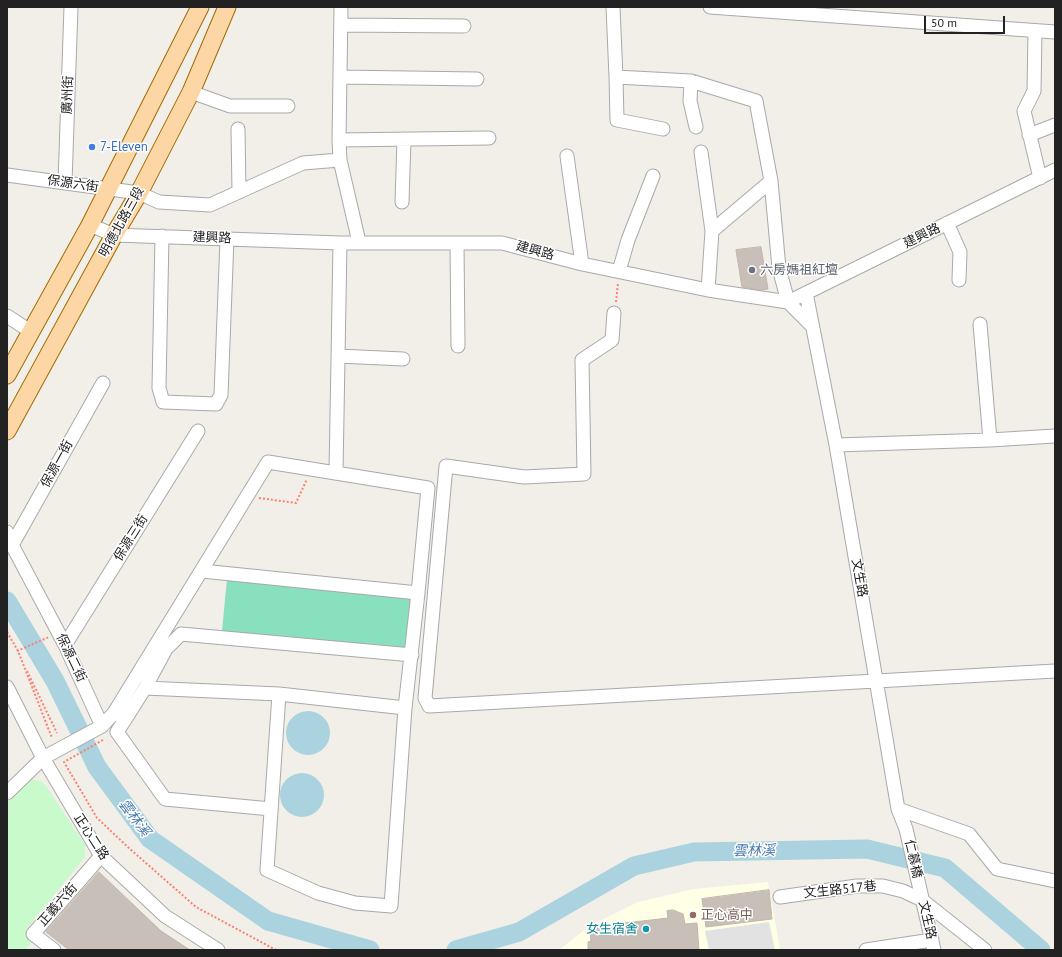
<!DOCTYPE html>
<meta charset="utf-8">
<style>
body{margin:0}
#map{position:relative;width:1062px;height:957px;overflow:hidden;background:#f2efe9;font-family:"PT Sans",sans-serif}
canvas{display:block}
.frame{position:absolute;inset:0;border:8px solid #222;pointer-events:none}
.scale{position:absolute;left:924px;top:16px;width:81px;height:18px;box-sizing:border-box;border:2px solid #222;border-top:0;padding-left:5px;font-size:12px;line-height:14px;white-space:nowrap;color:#222;-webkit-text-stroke:3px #fff;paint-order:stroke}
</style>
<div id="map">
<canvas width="1062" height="957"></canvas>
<div class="frame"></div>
<div class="scale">50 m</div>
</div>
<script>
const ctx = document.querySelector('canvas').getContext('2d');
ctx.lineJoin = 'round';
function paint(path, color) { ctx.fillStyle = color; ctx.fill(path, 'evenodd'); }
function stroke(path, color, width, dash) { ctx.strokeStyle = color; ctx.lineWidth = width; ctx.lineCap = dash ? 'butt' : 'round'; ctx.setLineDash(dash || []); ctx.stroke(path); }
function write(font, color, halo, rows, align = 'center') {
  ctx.font = font + ' "PT Sans","Noto Sans TC",sans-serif'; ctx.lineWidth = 3; ctx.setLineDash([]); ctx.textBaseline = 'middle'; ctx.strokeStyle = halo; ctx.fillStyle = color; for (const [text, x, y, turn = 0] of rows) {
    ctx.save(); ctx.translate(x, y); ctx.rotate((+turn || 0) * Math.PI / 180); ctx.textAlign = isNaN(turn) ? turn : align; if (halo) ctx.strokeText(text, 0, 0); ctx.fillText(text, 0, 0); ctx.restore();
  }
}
const education = new Path2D(`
 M768,882L780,950H559L588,927L638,902L694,889Z`);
const park = new Path2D(`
 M31,779L41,781L46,786L85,845V857L27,928L28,935L33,940L25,950H7V804L27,781Z`);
const pitch = new Path2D(`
 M227,579L414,595L408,651L222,631Z`);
const parking = new Path2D(`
 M769,922L775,950H709L705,931Z`);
const water = new Path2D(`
 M286 733a22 22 0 1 1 44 0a22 22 0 1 1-44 0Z
 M280 795a22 22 0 1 1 44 0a22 22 0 1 1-44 0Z`);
const river = new Path2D(`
 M7,601L55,681L97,767L150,839L268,921L370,950
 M456,950L519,932L634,866L694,852L867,849L945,868L1041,950`);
const building = new Path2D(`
 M761,247L768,289L761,290L742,287L736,250Z
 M99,872L161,931L190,950H69L46,932Z
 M769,890L772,919L706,927L702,899Z
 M673,910L683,914L685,924L697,923L699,950H588V942L591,941L590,932L599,926L668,918L667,911Z`);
const path = new Path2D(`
 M616,302L618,283
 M259,498L296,503L307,479
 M7,632L18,651L52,738
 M17,651L49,637
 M27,671L57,733
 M103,740L64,762L97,818L130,849L196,907L276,950`);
const minor = new Path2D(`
 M341,7L339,140L340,160L359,242
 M613,7L616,77L691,81L756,101L771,181L779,268L788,302L812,326
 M710,7L1055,32
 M341,25L464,26
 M1035,31L1034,91L1024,111L1040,178
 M340,77L477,79
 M616,77L617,120L663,129
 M691,81L690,101L696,127
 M191,92L230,106H288
 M238,129L239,192
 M1029,135L1055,125
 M339,140L489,138
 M701,152L712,231
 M567,156L582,264
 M7,175L139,193L159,202L210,205L303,163L340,160
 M65,183L71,7
 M402,202L404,139
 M947,223L960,252L959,280
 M90,225L114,235L340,243H502L582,264L708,290L788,302
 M162,236L159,388L163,402L216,404L221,395L227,239
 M457,243L458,346
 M619,271L628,240L653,176
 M708,290L712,231L771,181
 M806,293L836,445L898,809L906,829L934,950
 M788,302L1055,170
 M614,313L612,340L582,360L584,474L524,477L446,466L425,698L429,706L1055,671
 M7,316L30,331
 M980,324L990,440
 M338,356L403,359
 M836,445L990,440L1055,436
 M336,473L340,243
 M7,532L12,545L65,645L102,726L43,758L7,793
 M12,545L103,383
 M65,645L198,431
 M7,687L43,758L101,856L165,916L218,950
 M145,688L279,694L267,870L318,893L355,903L391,906L405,708L418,593
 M279,694L405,708
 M114,713L126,718L145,688L166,649L181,634L412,655
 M126,718L117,732L165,799L271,809
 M102,726L114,713L268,462L428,488L418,593L202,571
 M898,809L969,834L997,869L1055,881
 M780,897L857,886H883L903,891L922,900L985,950
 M54,950L33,934L101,856
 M866,950L932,940`);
const major = new Path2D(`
 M7,375L90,225L200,7
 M7,431L114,235L139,193L191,92L227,7`);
const markers = [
 [92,147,4,"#3f7fe0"],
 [752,270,4,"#6b7280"],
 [693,915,4,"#8d6e63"],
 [646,929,4,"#0f9aa8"]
];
const streetNames = [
 ["廣州街",68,95,-88],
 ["保源六街",73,184,8],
 ["明德北路三段",122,222,-61],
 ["建興路",922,236,-26],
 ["建興路",212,238,2],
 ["建興路",535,251,15],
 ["保源一街",57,464,-61],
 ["保源三街",131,538,-58],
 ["文生路",859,578,80],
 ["保源二街",71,658,64],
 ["正心二路",91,837,57],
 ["仁慕橋",913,859,77],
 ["文生路517巷",840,890,-6],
 ["正義六街",58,905,-49],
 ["文生路",927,920,77]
];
const shopNames = [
 ["7-Eleven",100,147]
];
const worshipNames = [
 ["六房媽祖紅壇",760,270]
];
const educationNames = [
 ["正心高中",701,915]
];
const cultureNames = [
 ["女生宿舍",638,929]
];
const waterNames = [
 ["雲林溪",134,818,53],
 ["雲林溪",754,851,-1]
];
paint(education, '#ffffe5');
paint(park, '#c8facc');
paint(pitch, '#88e0be');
paint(parking, '#e2e2e2');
paint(water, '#aad3df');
stroke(river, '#aad3df', 19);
paint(building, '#c7bfb8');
stroke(building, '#c4b6ab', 1);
stroke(minor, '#a9a9a9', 15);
stroke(major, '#a06b00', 19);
stroke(path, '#fa8072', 2, [2, 2]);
stroke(minor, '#fff', 13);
stroke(major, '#fcd6a4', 17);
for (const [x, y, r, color] of markers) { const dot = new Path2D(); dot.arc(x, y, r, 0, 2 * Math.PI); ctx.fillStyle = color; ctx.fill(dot); stroke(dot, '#fff', 1.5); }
write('13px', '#222', '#fff', streetNames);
write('13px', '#366cbe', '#fff', shopNames, 'left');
write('13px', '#5b616d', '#fff', worshipNames, 'left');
write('13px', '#785e54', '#fff', educationNames, 'left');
write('13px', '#0d838f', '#fff', cultureNames, 'right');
write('italic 14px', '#4a7aab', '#fff', waterNames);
</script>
